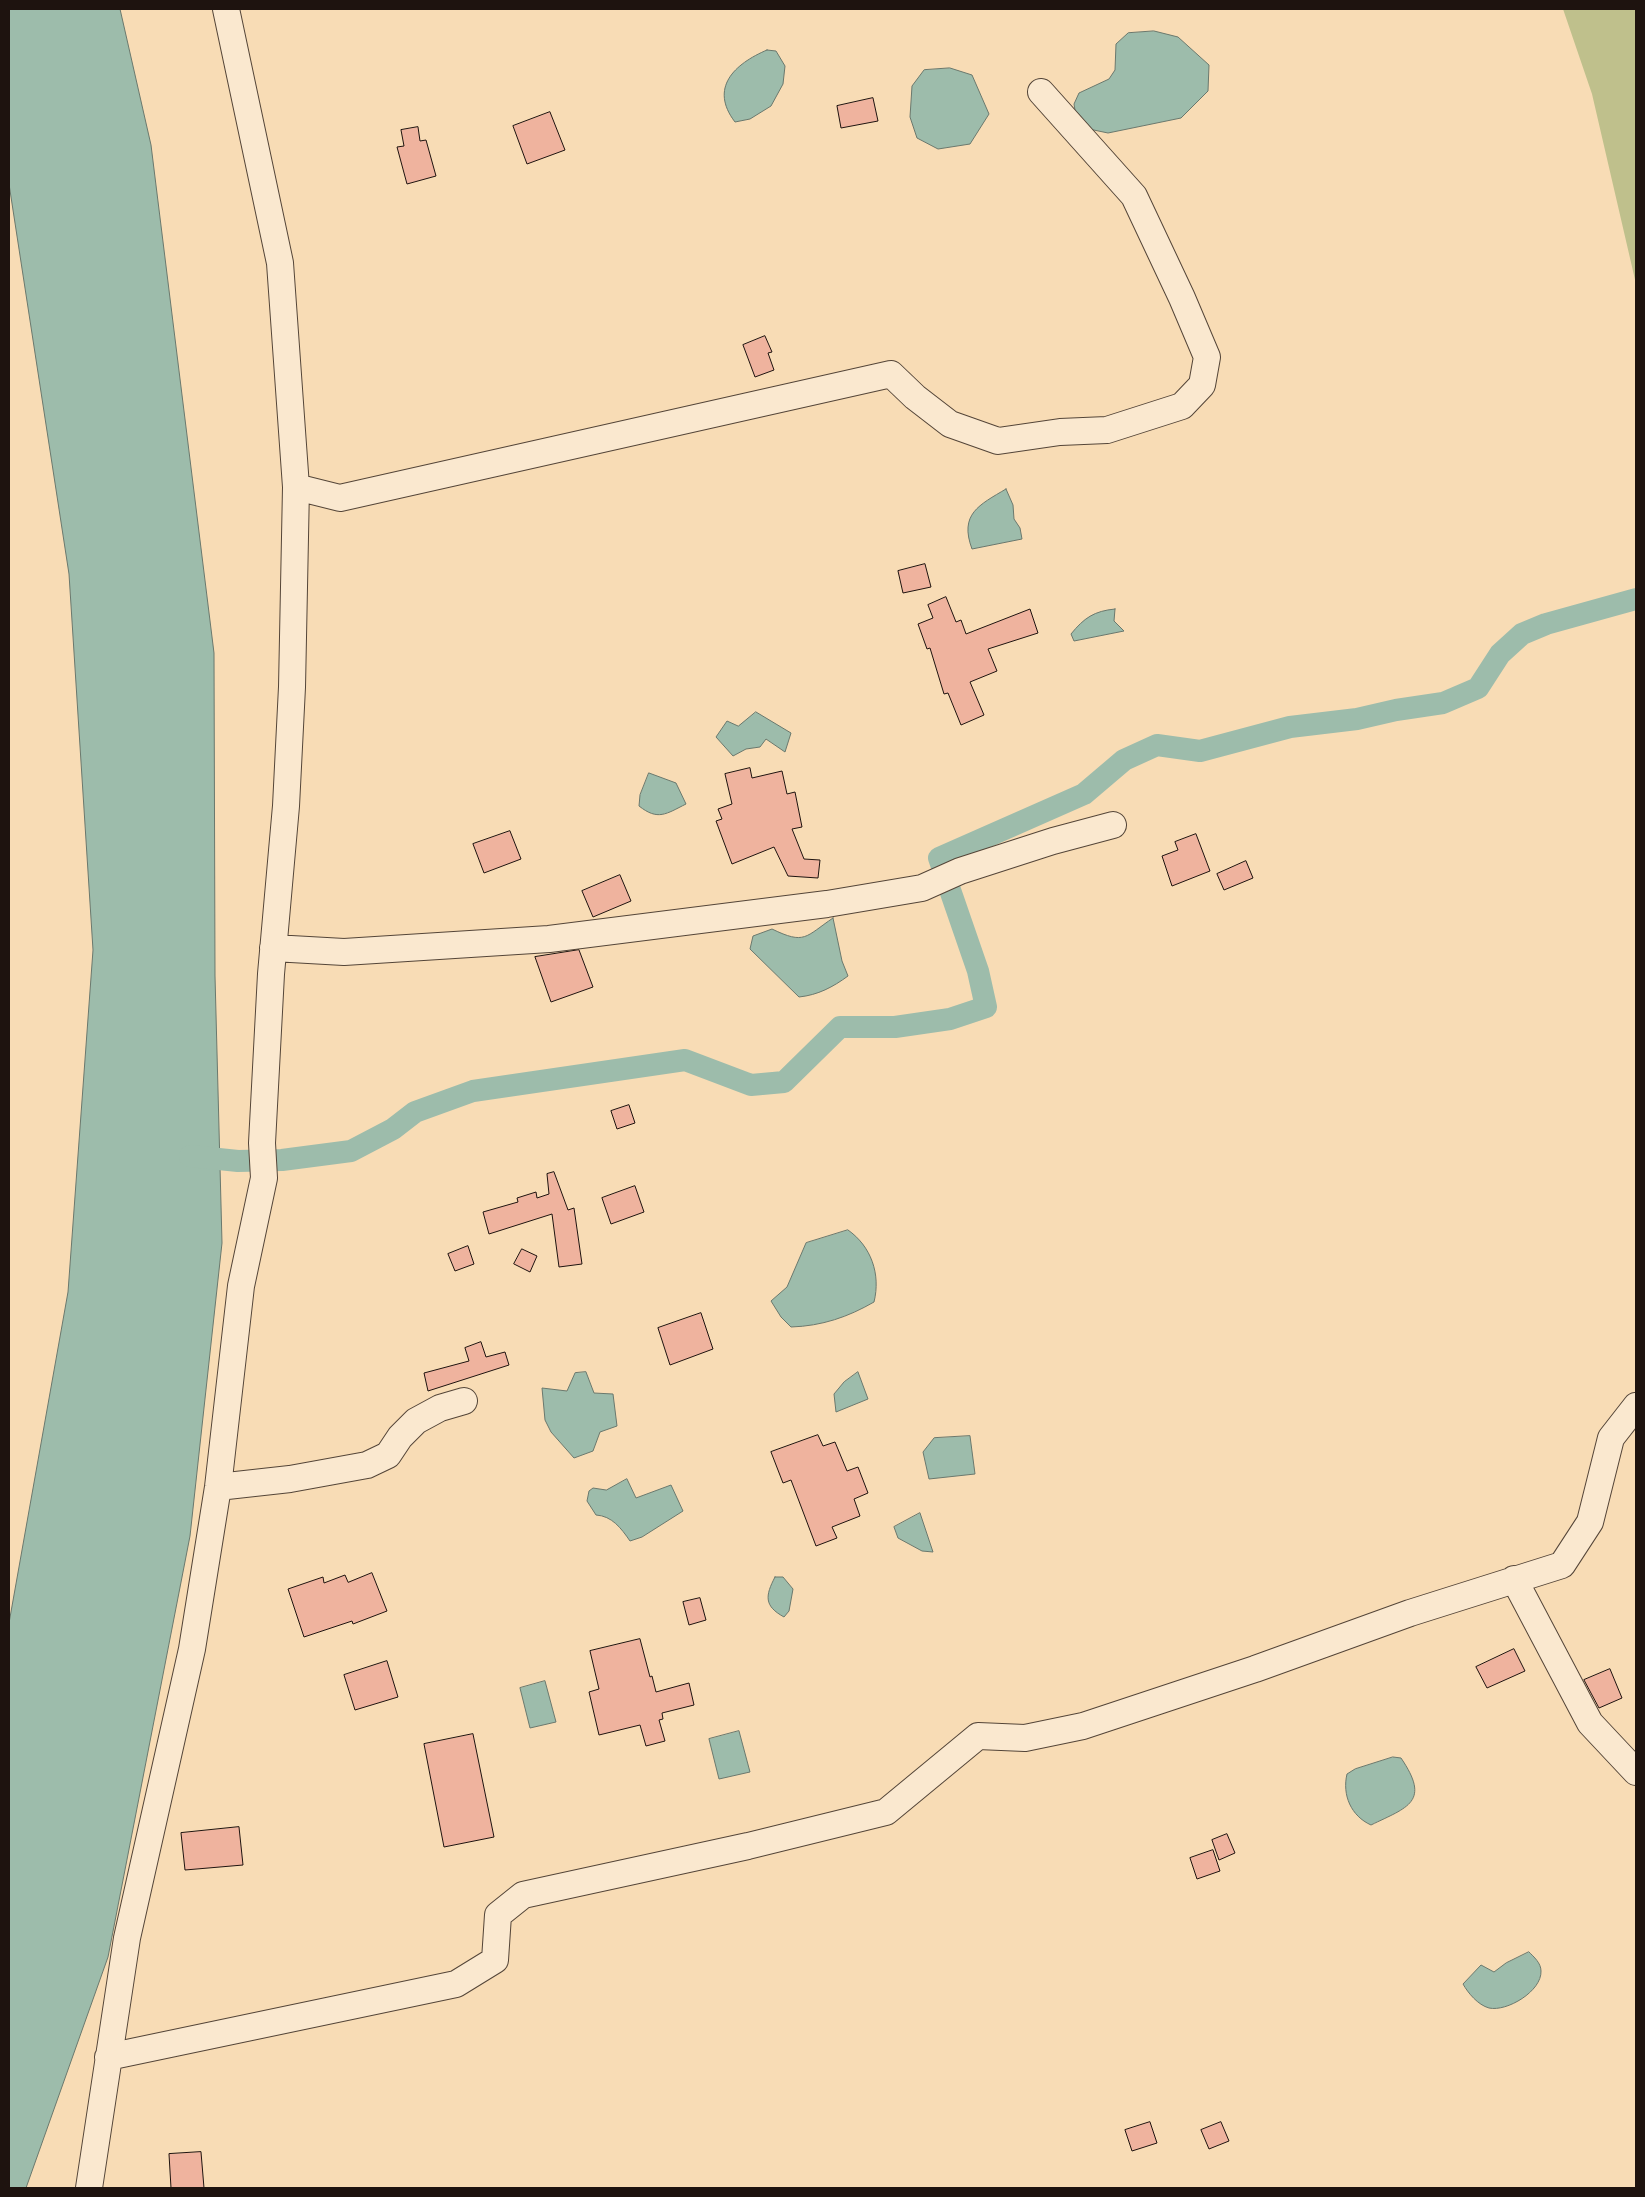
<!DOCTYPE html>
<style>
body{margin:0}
#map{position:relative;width:1645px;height:2197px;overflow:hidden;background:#f8dcb5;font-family:"IM FELL English",serif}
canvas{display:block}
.frame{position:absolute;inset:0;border:10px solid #1e130f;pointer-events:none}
</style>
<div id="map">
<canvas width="1645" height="2197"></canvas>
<div class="frame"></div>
</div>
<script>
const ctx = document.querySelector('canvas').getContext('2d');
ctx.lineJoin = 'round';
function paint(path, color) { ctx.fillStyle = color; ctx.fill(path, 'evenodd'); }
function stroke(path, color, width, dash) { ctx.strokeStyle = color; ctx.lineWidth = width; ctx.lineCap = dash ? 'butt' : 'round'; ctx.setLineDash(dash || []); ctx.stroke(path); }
const green = new Path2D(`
 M1563,9H1636V284L1592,94Z`);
const water = new Path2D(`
 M9,9H120L151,145L214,653L215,976L222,1243L190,1536L108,1957L26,2188H9V1623L68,1292L93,950L69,574L9,184Z
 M1154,31L1178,37L1209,65L1208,91L1181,118L1108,133L1089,129L1076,116L1074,104L1079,93L1109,79L1115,70L1116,44L1128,33Z
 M767,50L776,51L785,66L783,84L771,106L750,119L735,122C709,88 734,64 767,50Z
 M950,68L972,75L989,114L970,144L938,149L917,138L910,117L912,86L924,70Z
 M1006,489L1013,505L1014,519L1020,528L1022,539L972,549C959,514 979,505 1006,489Z
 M1115,609L1114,621L1124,631L1074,641L1071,634C1084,618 1094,611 1115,609Z
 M756,712L791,733L785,752L766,739L760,747L746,749L733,756L716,737L727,721L738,726Z
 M649,773L676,783L686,804C666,814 658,821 639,806L640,795Z
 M833,918L842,961L848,976C833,987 818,995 799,997L750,949L753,936L772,929C805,945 805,937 833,918Z
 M848,1230C871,1246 881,1274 874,1302C848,1317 822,1326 791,1327L781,1317L771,1301L787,1287L806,1243Z
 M586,1372L594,1393L613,1394L617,1426L600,1432L593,1451L574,1458L551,1432L545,1420L542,1388L567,1391L575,1373Z
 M858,1372L868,1399L836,1412L834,1394L844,1382Z
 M970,1436L975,1474L929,1479L923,1452L934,1438Z
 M627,1479L636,1498L671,1485L683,1511L642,1537L630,1541C621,1528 612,1516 596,1515L587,1501L589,1491L593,1488L606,1490Z
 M920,1513L933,1552L922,1551L898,1538L894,1527Z
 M775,1577H783L793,1589L789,1611L784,1617C764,1606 765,1596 775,1577Z
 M545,1681L556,1722L530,1728L520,1688Z
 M739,1731L750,1772L719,1779L709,1739Z
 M1393,1757L1401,1758C1431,1802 1408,1807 1371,1825C1351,1816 1342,1795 1347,1774L1355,1769Z
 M1529,1952C1534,1957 1541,1963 1541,1971C1542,1991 1507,2012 1489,2008C1478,2005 1468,1993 1463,1984L1481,1965L1494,1972L1506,1963Z`);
const canal = new Path2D(`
 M190,1156L238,1161L282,1160L351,1151L393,1129L415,1112L473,1091L685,1060L751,1085L784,1082L840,1027H895L950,1019L986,1007L978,971L939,858L1084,794L1124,760L1157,745L1200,751L1290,727L1357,719L1396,710L1443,703L1478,688L1500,654L1522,634L1546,624L1636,599`);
const building = new Path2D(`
 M873,98L878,121L841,128L837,106Z
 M550,112L565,150L527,164L513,126Z
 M418,127L420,141L426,140L436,176L407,184L397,147L404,146L401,130Z
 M765,336L772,352L768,353L774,370L755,377L743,345Z
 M925,564L931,587L903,593L898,571Z
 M946,597L956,622L961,620L966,634L1030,609L1038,633L988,649L997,671L970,682L984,715L961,725L948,693L944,694L930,648L927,649L918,624L933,618L928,605Z
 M750,768L752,778L782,771L787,794L795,792L802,827L792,829L804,859L820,860L818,878L788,876L774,847L732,864L716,821L722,819L718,809L732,804L725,774Z
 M510,831L521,859L484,873L473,844Z
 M1196,834L1210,871L1172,886L1162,856L1178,850L1175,842Z
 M1246,861L1253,878L1224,890L1217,874Z
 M620,875L631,901L593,917L582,891Z
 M579,950L593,987L551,1002L535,957Z
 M629,1105L635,1123L617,1129L611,1111Z
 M554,1172L568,1210L574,1208L582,1264L559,1267L552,1214L489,1234L483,1212L518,1202L517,1198L536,1192L537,1198L549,1194L547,1174Z
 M635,1186L644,1212L611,1224L602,1198Z
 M468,1246L474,1264L455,1271L448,1254Z
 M522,1249L537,1256L530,1272L514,1264Z
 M701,1313L713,1349L670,1365L658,1328Z
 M481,1342L486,1357L505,1352L509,1365L428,1391L424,1373L469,1361L465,1348Z
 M818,1435L823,1446L835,1442L847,1471L858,1467L868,1493L854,1499L860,1516L832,1527L837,1538L816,1546L791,1480L783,1483L771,1452Z
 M372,1573L387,1611L353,1624L352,1621L304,1637L288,1589L323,1577L324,1583L345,1575L348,1582Z
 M700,1598L706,1620L689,1625L683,1602Z
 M640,1639L650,1677L652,1676L656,1692L689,1683L694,1705L662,1713L663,1719L659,1720L665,1741L646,1746L640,1725L599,1735L589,1692L599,1689L590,1651Z
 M1514,1649L1525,1671L1487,1688L1476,1667Z
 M387,1661L398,1697L355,1710L344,1675Z
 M1610,1669L1622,1698L1599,1708L1584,1680Z
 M473,1734L494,1837L444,1847L424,1744Z
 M239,1827L243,1865L185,1870L181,1833Z
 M1227,1834L1235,1853L1219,1860L1212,1840Z
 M1213,1850L1220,1871L1197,1879L1190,1858Z
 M1150,2122L1157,2143L1132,2151L1125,2130Z
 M1221,2122L1229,2141L1209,2149L1201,2130Z
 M201,2152L204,2188H171L169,2154Z`);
const minor = new Path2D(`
 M296,487L340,498L891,374L915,397L950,424L998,441L1060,432L1107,430L1182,406L1202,385L1207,357L1182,298L1134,196L1041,92
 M273,948L344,952L549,939L827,904L922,888L960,871L1053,841L1113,825
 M218,1487L290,1479L367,1465L388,1455L400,1437L416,1421L440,1408L464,1401
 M1514,1579L1590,1723L1636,1772
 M108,2057L456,1984L495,1960L498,1915L523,1895L748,1846L886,1812L978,1736L1025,1738L1083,1726L1255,1669L1410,1613L1562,1565L1590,1522L1611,1438L1636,1406
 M89,2188L127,1938L192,1649L218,1487L241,1286L264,1178L262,1143L271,974L286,806L292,687L296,487L280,263L226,9`);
paint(green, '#bfc08c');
paint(water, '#9dbcab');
stroke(water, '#6a786d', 1);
stroke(canal, '#9dbcab', 22);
paint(building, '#efb39e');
stroke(building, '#1e130f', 1);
stroke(minor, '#544538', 28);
stroke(minor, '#fae8cf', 26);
</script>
